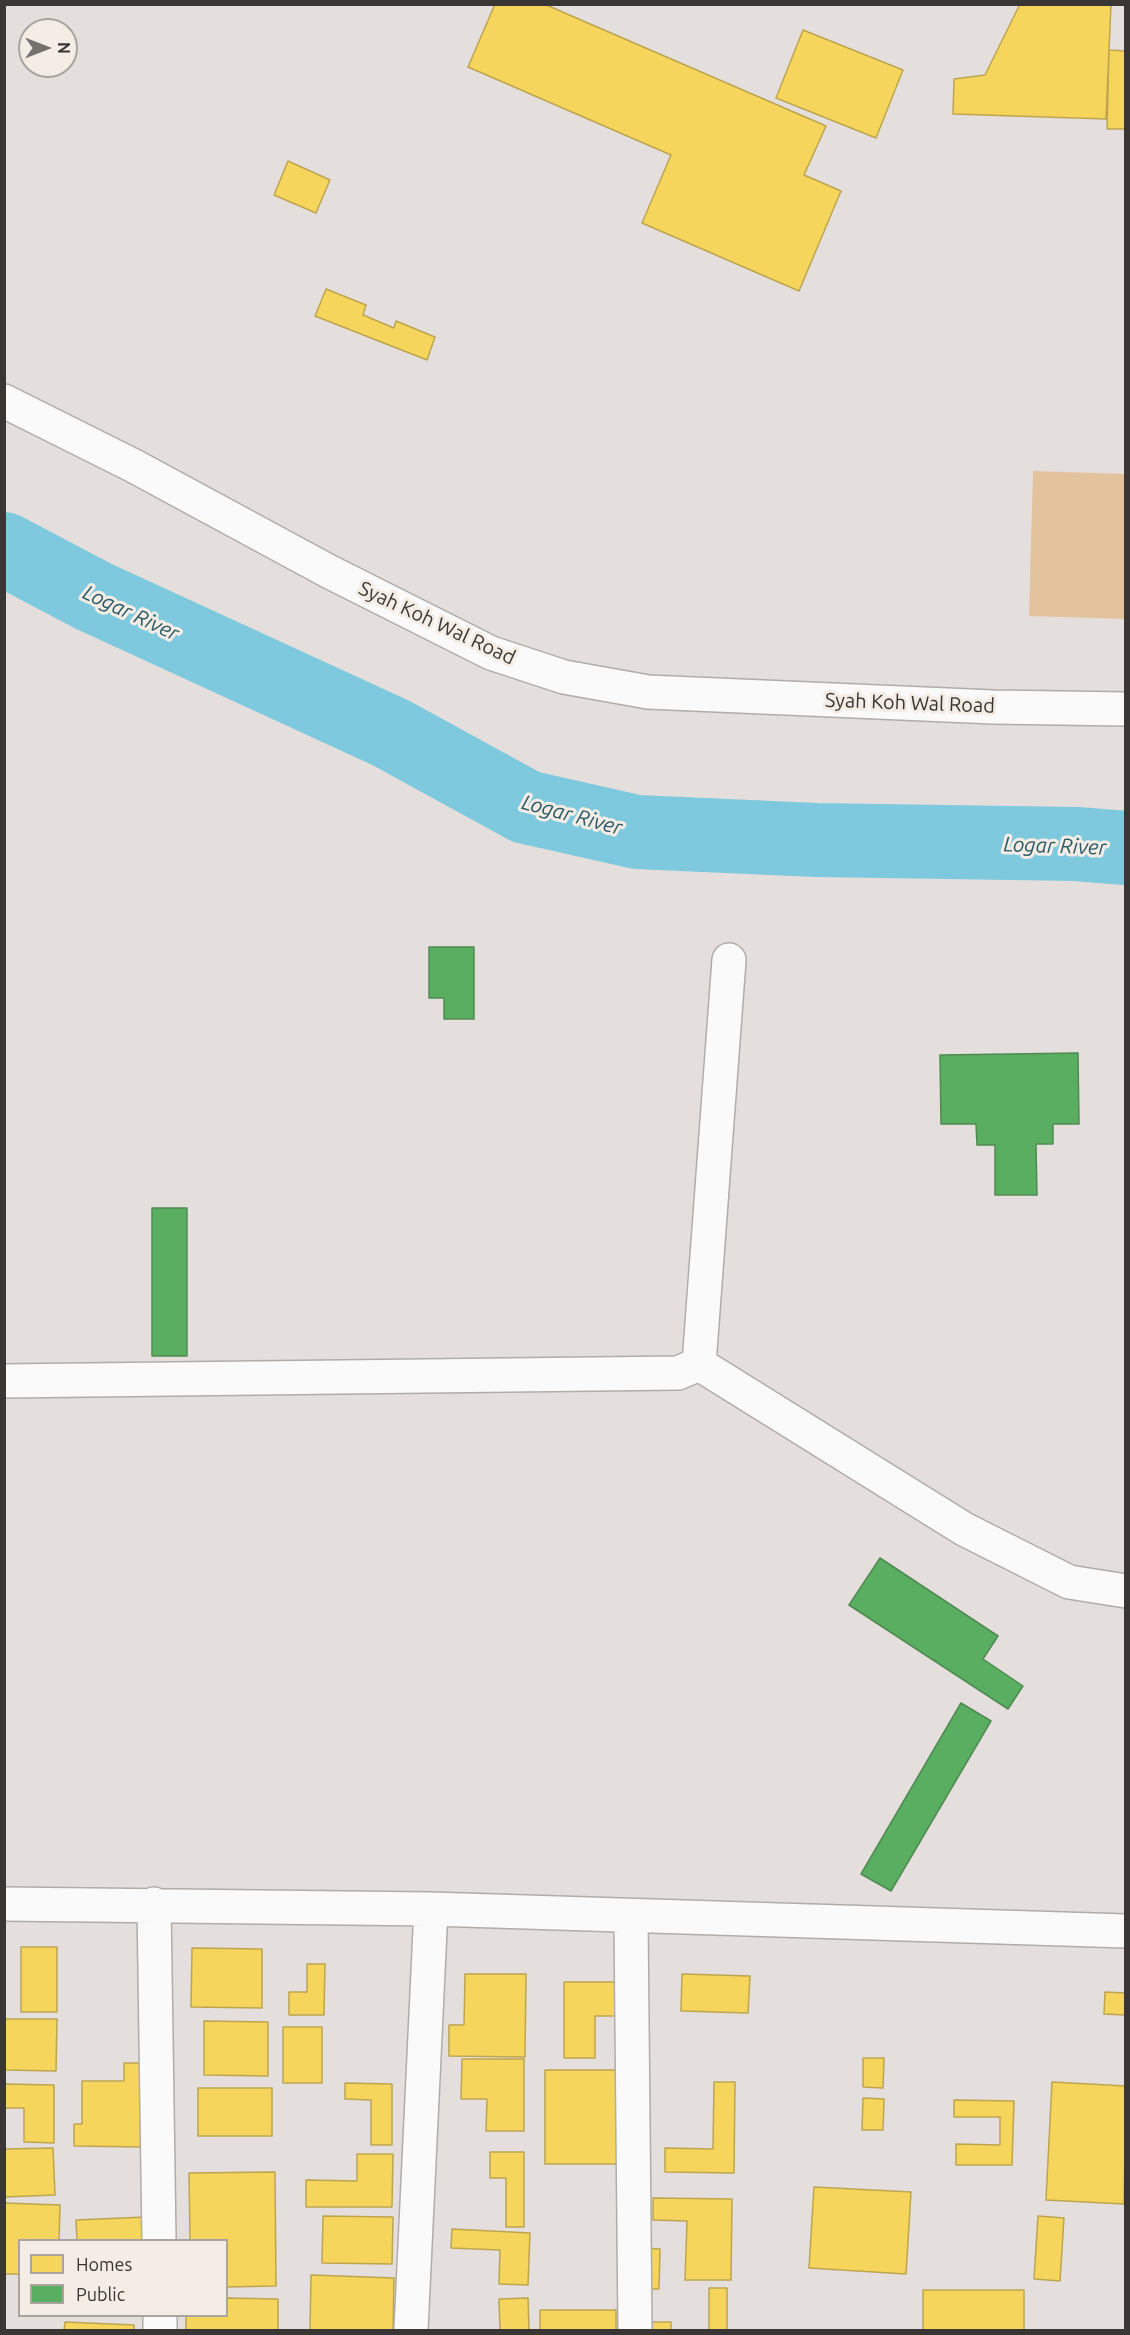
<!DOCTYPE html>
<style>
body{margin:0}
#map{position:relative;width:1130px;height:2335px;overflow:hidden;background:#e4dfdc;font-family:Ubuntu,sans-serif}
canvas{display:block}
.frame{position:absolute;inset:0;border:6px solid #393633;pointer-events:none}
.legend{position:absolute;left:18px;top:2239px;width:210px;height:78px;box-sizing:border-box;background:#f4ede5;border:2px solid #a9a49e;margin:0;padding:8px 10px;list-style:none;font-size:18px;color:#393633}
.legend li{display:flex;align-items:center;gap:12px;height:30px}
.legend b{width:30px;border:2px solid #a9a49e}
.north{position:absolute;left:18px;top:18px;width:60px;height:60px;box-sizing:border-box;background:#f4ede5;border:2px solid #a9a49e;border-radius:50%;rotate:90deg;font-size:16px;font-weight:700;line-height:24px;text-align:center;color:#393633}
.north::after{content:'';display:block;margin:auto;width:21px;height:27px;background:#75716e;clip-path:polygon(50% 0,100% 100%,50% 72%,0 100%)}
</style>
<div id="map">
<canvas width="1130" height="2335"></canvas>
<div class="frame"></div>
<ul class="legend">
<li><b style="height:16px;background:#f6d55c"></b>Homes</li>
<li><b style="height:16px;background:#5aae61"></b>Public</li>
</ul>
<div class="north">N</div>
</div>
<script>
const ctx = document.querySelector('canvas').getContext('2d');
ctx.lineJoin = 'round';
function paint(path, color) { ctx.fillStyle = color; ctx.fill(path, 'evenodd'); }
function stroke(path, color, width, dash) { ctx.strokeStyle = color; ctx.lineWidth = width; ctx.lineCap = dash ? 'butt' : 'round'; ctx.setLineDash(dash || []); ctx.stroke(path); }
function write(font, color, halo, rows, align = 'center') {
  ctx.font = font + ' Ubuntu,sans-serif'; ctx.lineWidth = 6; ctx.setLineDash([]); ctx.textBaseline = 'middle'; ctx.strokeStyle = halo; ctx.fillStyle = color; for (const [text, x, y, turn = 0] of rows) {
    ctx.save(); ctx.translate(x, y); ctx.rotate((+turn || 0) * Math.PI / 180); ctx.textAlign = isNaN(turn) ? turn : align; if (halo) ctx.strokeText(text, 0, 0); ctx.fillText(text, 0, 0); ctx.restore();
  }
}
const green = new Path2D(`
 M1033,471L1125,474V619L1029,616Z`);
const homes = new Path2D(`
 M495,4H544L826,126L804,175L841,191L799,291L642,223L671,155L468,67Z
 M1020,4H1111L1106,119L953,114L954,79L985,75Z
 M803,30L903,70L876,138L776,98Z
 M1109,50L1126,51V129H1107Z
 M288,161L330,180L316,213L274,195Z
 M326,289L366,305L363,315L394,328L396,321L435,337L427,360L315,316Z
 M21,1947H57V2012H21Z
 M192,1948L262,1949V2008L191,2007Z
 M307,1964H325L324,2015H289V1992H307Z
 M465,1974H526L525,2057L449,2056V2025H464Z
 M682,1974L750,1976L748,2013L681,2011Z
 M564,1982H620V2016H595V2058H564Z
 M1105,1992L1126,1993V2015L1104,2014Z
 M4,2019H57L56,2071L4,2070Z
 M204,2021L268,2022V2076L204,2075Z
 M283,2027H322V2083H283Z
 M863,2058H884L883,2088L863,2087Z
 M462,2059H524V2131H486L487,2099H461Z
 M124,2063H144V2147L74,2146V2124H82V2081H124Z
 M545,2070H620V2164H545Z
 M714,2082H735L734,2173L665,2172V2148L713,2149Z
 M1052,2082L1126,2086L1124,2204L1046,2200Z
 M345,2083L392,2084V2145H371V2100L345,2099Z
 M4,2084L54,2085V2143L24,2142V2108H4Z
 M198,2088H272V2136H198Z
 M863,2098L884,2099L883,2130H862Z
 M954,2100L1014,2101L1012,2165H956V2144L1000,2145V2117H954Z
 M53,2148L55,2195L4,2197V2149Z
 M490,2152H524V2227H506V2178H490Z
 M357,2154H393L392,2207H306V2180L357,2181Z
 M275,2172L276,2286L226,2287V2240H190L189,2173Z
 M814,2187L911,2192L906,2274L809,2268Z
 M653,2198L732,2199L731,2280H685L687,2221L653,2220Z
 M4,2203L60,2205L59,2240H20V2274H4Z
 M323,2216L393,2217L392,2264L322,2263Z
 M1038,2216L1064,2218L1060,2281L1034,2279Z
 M146,2217L147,2240H77L76,2220Z
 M452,2229L530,2233L528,2285L499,2284L500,2250L451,2248Z
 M642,2248L660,2249L659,2289H642Z
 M311,2275L394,2278L393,2330H310Z
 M709,2288H727V2330H709Z
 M923,2290H1024V2330H923Z
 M226,2298L278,2299V2330H186V2316H226Z
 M528,2298L529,2330H500L499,2299Z
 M540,2310H616V2330H540Z
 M65,2322L134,2325V2330H64Z
 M650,2322H671V2330H650Z`);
const public = new Path2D(`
 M429,947H474V1019H444V998H429Z
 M1078,1053L1079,1124H1053V1144H1036L1037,1195H995V1145H977L976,1124H941L940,1055Z
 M152,1208H187V1356H152Z
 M880,1558L998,1636L983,1659L1023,1686L1008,1709L849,1605Z
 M961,1703L991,1721L891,1891L861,1874Z`);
const river = new Path2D(`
 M4,549L93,596L391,733L526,807L637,832L816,840L1076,844L1126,848`);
const street = new Path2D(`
 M699,1364L729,960
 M4,1381L678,1373L699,1364L964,1529L1069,1582L1126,1591
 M4,1904L431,1909L1126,1931
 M154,1904L159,2240
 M631,1918L635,2330
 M160,2316V2330
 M411,2330L431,1909`);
const secondary = new Path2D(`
 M4,401L134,466L328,571L491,653L564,677L648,692L993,707L1126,709`);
const streetNames = [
 ["Syah Koh Wal Road",437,623,25],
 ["Syah Koh Wal Road",910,703,2]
];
const waterNames = [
 ["Logar River",131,613,25],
 ["Logar River",572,815,15],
 ["Logar River",1055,846,2]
];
paint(green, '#e3c29e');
paint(homes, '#f6d55c');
stroke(homes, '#bda550', 1.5);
paint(public, '#5aae61');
stroke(public, '#508a53', 1.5);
stroke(river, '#7ec9dd', 74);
stroke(street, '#afaca9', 36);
stroke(secondary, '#afaca9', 36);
stroke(street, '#fbfafa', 33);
stroke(secondary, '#fbfafa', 33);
write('20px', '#393633', '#f4ede5', streetNames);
write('italic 21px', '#2c5a67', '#f4ede5', waterNames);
</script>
